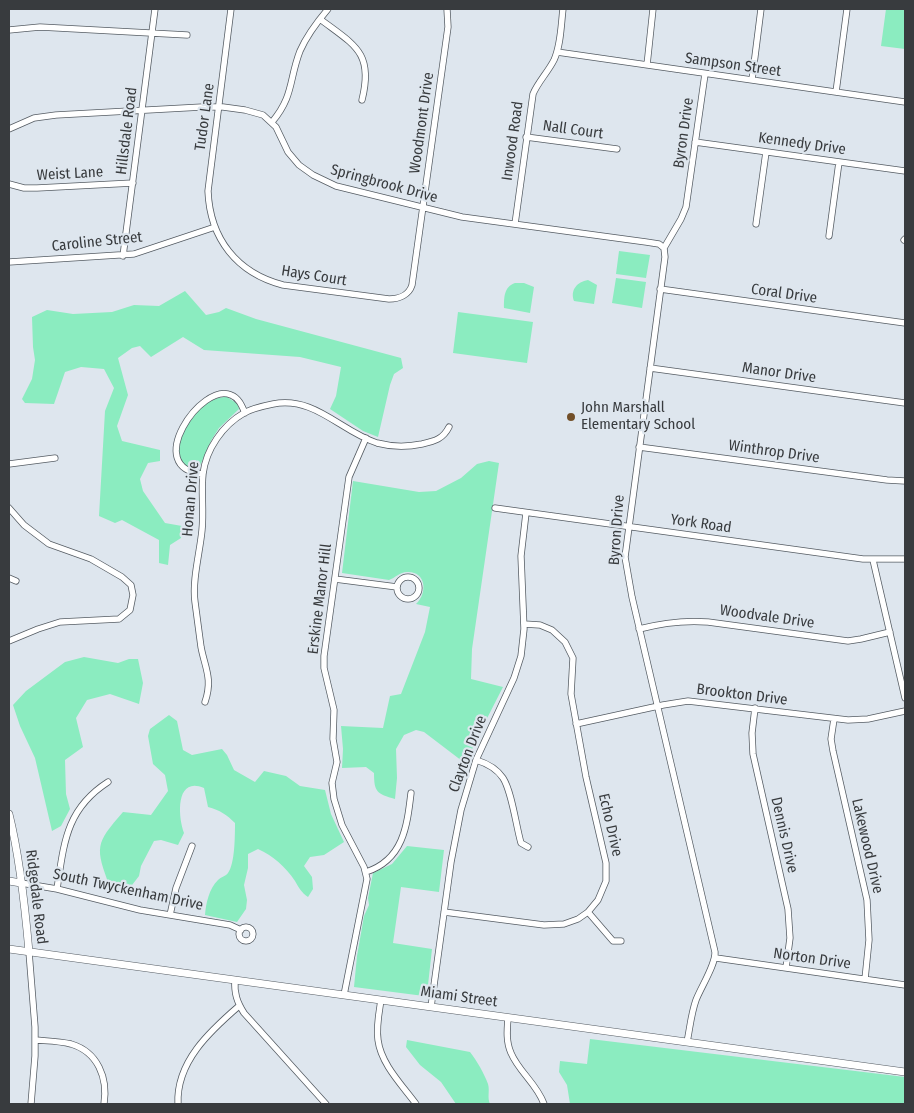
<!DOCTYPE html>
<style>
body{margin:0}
#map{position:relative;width:914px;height:1113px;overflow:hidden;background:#dee6ee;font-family:"Fira Sans Condensed",sans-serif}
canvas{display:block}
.frame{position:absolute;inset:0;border:10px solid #383b3e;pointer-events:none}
</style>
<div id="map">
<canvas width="914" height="1113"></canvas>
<div class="frame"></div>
</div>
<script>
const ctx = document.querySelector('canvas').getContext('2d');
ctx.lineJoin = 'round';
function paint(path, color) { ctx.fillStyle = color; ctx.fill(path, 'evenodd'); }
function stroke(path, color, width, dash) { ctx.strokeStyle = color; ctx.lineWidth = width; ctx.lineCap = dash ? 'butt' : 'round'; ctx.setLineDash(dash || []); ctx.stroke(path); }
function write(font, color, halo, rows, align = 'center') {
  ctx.font = font + ' "Fira Sans Condensed",sans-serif'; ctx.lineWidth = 4.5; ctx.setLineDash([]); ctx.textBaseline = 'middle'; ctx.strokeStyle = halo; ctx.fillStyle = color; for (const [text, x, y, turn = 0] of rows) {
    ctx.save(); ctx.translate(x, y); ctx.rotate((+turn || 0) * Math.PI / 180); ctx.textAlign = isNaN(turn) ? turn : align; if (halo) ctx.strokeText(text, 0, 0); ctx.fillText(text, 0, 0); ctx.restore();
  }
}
const green = new Path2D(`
 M886,9H905V49L881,46Z
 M619,251L650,255L646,278L616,274Z
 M616,278L646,282L642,308L612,303Z
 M588,280L597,285L594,304L574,301C570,290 577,282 588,280Z
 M515,283H524L534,287L530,313L504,308C504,297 504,287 515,283Z
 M185,291L206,315L219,312L226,308L256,319L401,358L403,368L394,374L390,385L378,437L363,431L330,409L336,396L341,367L300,357L204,350L183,337L151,357L140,346L132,348L118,358L128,395L117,426L122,441L160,450V461L148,463L140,479L143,491L165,523L182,526L181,538L170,545L168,565L159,563V540L122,520L115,523L99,516L105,411L114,388L104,369L81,367L65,372L54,404L25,403L22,399L32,379L35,360L33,347L32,317L47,310L73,314L112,312L134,305L159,306Z
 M458,312L533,322L527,363L453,353Z
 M227,397L238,404L239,409L219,428L212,439L199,468L196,470L185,468C184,465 180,461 179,457C174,442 194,413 205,404C212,399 219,397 227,397Z
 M489,461L499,463L472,649L471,679L503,687L476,740L466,764L424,732L416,730L404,735L396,749L397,778L395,799C377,794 374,792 374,773L366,767L342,768L343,749L341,726L383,728L390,696L401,694L425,632L430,607L416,604C428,593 426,571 407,572C400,572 395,578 389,580L342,573L353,481L419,492L436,491L461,478L477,464Z
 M84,657L118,663L129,659H138L143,683L139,704L110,694L87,700L76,718L83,747L65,760L66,794L70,809L61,826L52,831L35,758L20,726L13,705L26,691L65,662Z
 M169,715L177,721L183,750L192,755L222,749L227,755L234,770L255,782L264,771L286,776L300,786L325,790L331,814L344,842L324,855L310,857L304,866L312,877L313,889L308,897C301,892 299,888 295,881C285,866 273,856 258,849L248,854V868L244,885L247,900L246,909L237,922L205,915C206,903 209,889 218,880C221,877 226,876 228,873C235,864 235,835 235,823C227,815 220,810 208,807L204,788C175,776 178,817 184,833L178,845L161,840L154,841L141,866L139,876L129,889L110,887C95,847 95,844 123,812L151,815L168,791L165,775L153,764L148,736L150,729Z
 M407,846L444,850L439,892L401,887L393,943L432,949L427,994L424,996L354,987L357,956L364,916L369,905L368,898L373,873L392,864Z
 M590,1039L905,1077V1104H570L567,1085L559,1072L560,1061L587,1064Z
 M407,1040L470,1052C477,1061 484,1073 488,1084C490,1091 487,1097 490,1104H456L441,1082L420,1065L406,1047Z`);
const minor = new Path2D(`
 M231,9L208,191C210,239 237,273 283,285L389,299C399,299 409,295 412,285L448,27L447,9
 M320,19C354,45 374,52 362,100
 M9,30L40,27L187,35
 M557,52L905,102
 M647,65L653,9
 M752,80L761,9
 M836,92L847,9
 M272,122C294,96 289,79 300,51C307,35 317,22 328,9
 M9,129L34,118L56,115L202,107H223L245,110L263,115L276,127L288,152L299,165L313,175L336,186L462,217L646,242L659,244L664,248
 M526,137L617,149
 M695,142L905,171
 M9,184L24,188H37L133,183
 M515,224L533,94C538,82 548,72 554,60C561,45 561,25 563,9
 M756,224L766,152
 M829,236L839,162
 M904,240L905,239
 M123,256L155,9
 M9,262L134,254L215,227
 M660,289L905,323
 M650,368L905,403
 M639,447L887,480L905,481
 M9,464L55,458
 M203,474C141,469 202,381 231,395C239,398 242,406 245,413
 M9,508L24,525L49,544L91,559L122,577L131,585L133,595L130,610L119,619L60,622L38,629L9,641
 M495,508L863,559H905
 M873,560L905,698
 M397 588a11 11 0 1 1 22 0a11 11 0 1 1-22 0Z
 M9,578L16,581
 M335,579L397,587
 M639,629C662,623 684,620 708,622L848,641L861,639L890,632
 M205,702C213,679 205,668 201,647C199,632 197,617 195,602C192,580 200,552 202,530C204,511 201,492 203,474C206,449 223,425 244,413C253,408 263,406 273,404C315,396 340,431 377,443C392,447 407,447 422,444C435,441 443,439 449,427
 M755,708L752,733L753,754L788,909L790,938L786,968
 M834,719L831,739L833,751L867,900L869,940L865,979
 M576,724L663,705L688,701L848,720L868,719L905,711
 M476,760C486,763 497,769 503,778C512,792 516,826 521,843L528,847
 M366,872C403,860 407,827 411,793
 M21,883L57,889L140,910L230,925L241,930
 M57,889C64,843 66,809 108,782
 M444,912L544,925L564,924L578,919L588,912L598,900L606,881V863L586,777L571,694L573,658L565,642L552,630L540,625L524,624
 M588,912L613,941H621
 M170,915L176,888L192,846
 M239 934a7 7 0 1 1 14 0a7 7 0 1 1-14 0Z
 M29,952L35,1027V1056L31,1104
 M716,958L905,985
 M235,980C234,993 237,1002 244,1013L326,1104
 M344,995L367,879L364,867L342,825L334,799L332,783L337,762L333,739L334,710L324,668V656L349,477L366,438
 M381,1000C379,1013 376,1027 378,1040C381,1064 402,1085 416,1104
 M431,1007L451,862L461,810L476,760L514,678L521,656L524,629L521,556L526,513
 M508,1018C507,1030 506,1042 511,1053C519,1072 537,1084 544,1104
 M35,1040C47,1041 59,1041 71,1044C98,1052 108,1078 104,1104
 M687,1042C690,1028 691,1014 696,1000C701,987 716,964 715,952L632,597L625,557L665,257L664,248L681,219L686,207L705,74
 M178,1104C176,1062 210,1031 239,1006`);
const tertiary = new Path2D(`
 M9,814C20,858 25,906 29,952
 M9,881L21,883
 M9,949L905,1072`);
const markers = [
 [571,417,5,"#724f28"]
];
const streetNames = [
 ["Sampson Street",733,65,8],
 ["Tudor Lane",205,117,-82],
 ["Woodmont Drive",422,123,-82],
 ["Nall Court",573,130,8],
 ["Hillsdale Road",127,131,-83],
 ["Byron Drive",684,133,-82],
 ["Inwood Road",513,141,-82],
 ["Kennedy Drive",802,144,8],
 ["Weist Lane",70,174,-3],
 ["Springbrook Drive",384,184,15],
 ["Caroline Street",97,242,-6],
 ["Hays Court",314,276,9],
 ["Coral Drive",784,294,8],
 ["Manor Drive",779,373,8],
 ["Winthrop Drive",774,452,8],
 ["Honan Drive",191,499,-85],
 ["York Road",701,524,8],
 ["Byron Drive",617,530,-86],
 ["Erskine Manor Hill",320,599,-83],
 ["Woodvale Drive",767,617,8],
 ["Brookton Drive",742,695,7],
 ["Clayton Drive",468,754,-69],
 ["Echo Drive",610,825,77],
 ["Dennis Drive",784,835,77],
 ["Lakewood Drive",867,846,77],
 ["South Twyckenham Drive",128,890,12],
 ["Ridgedale Road",36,897,83],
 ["Norton Drive",812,959,8],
 ["Miami Street",459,997,8]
];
const poiNames = [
 ["John Marshall",581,408],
 ["Elementary School",581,425]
];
paint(green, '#8becc0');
stroke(minor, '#555c63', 7);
stroke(tertiary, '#555c63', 8);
stroke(minor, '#fff', 5.5);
stroke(tertiary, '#fff', 7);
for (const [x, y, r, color] of markers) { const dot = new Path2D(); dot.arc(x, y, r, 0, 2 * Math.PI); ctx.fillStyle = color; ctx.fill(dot); stroke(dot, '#dee6ee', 2); }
write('15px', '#383b3e', '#dee6ee', streetNames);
write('15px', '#383b3e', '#dee6ee', poiNames, 'left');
</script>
